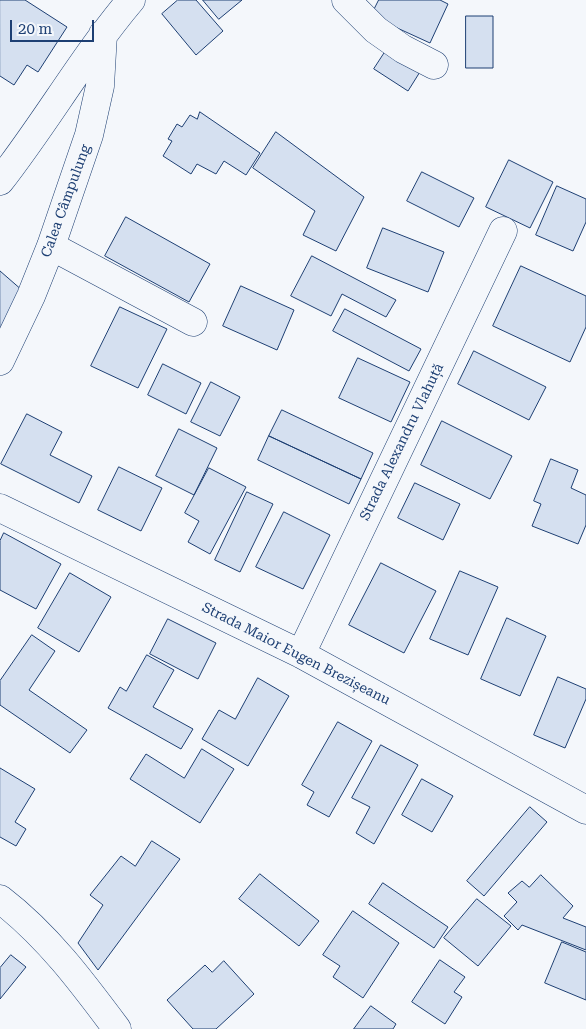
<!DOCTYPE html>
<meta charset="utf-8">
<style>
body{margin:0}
#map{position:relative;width:586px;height:1029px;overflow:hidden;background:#f4f7fb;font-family:"Roboto Serif",serif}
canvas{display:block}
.scale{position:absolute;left:10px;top:20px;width:84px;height:22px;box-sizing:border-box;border:2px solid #1d3f73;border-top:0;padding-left:6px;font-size:15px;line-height:18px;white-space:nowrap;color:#1d3f73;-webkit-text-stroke:4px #f4f7fb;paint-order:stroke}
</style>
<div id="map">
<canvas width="586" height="1029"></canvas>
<div class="scale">20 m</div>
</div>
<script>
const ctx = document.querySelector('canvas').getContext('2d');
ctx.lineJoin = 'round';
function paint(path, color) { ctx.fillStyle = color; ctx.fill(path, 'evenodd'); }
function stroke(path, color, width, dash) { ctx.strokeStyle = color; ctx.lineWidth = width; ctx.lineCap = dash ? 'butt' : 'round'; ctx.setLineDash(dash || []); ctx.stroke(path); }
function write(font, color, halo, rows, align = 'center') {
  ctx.font = font + ' "Roboto Serif",serif'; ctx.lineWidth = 4; ctx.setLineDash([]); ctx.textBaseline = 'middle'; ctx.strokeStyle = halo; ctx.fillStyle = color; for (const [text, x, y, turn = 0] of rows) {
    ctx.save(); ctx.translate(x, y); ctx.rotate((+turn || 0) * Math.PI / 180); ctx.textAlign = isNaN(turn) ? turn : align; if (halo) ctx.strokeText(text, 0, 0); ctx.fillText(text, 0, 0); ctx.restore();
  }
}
const building = new Path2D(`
 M0,0H25L67,27L38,72L27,65L14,85L0,76Z
 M178,0H196L223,31L196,55L162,14Z
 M203,0H242L219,19Z
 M379,0H440L448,4L430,43L371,16Z
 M466,16H493V68H466Z
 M389,46L423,67L408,91L374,69Z
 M200,112L260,153L246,175L224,161L216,174L197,164L191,174L163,156L172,141L168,139L177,124L182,127L190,115L197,119Z
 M276,132L364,197L336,251L303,235L315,211L253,168Z
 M509,160L553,182L530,228L486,207Z
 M422,172L474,198L459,227L407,201Z
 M557,186L586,199V222L573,251L536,235Z
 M126,217L210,264L189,302L105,256Z
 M383,228L444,252L428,292L367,268Z
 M312,256L396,300L386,317L342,294L331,316L291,296Z
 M521,266L586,296V327L570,362L493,326Z
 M0,271L23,291L0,335Z
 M241,286L294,310L277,350L223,326Z
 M120,307L167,329L138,388L91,366Z
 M345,309L421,349L409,371L333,331Z
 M474,351L546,387L529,420L458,384Z
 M358,358L410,382L391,422L339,398Z
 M163,364L201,383L186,414L148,395Z
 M211,382L240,397L220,436L191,422Z
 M282,410L373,453L361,479L269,436Z
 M27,414L62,432L50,455L92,476L79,503L1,464Z
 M442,421L512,456L490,499L421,465Z
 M179,429L217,448L194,495L156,476Z
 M269,436L361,479L349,504L258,460Z
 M551,459L578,470L571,488L586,495V525L578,544L532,526L541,504L534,501Z
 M119,467L162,488L141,531L98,510Z
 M209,468L246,487L210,554L188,542L199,521L185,513Z
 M415,483L460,504L443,540L398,518Z
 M247,492L273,504L240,572L215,560Z
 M284,512L330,535L303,589L256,567Z
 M4,533L61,564L36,609L0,590V541Z
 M381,563L436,591L404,653L349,625Z
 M460,571L498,587L468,655L430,639Z
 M70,573L111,597L79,652L38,628Z
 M507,618L546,636L520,696L481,679Z
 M168,619L216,643L198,679L150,654Z
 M32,635L55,651L29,690L87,730L70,753L0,705V681Z
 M147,655L174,670L153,707L193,729L181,749L108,708L120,687L126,691Z
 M558,677L586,689V699L565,748L534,735Z
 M258,678L289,696L248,766L202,739L219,710L235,719Z
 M338,722L372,741L329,817L307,805L314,792L302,785Z
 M381,745L418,765L374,844L356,833L370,807L352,798Z
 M202,749L234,769L200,823L130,779L146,754L184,778Z
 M0,768L35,789L15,822L26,829L16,846L0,837Z
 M422,779L453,796L432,832L402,815Z
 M530,807L547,822L484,896L467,881Z
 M152,841L180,859L98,970L78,943L103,905L90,895L121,856L135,866Z
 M260,874L319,921L299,946L239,899Z
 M541,875L573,906L563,918L586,927V950L522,925L518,930L504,916L517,902L508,893L522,881L529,887Z
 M383,883L448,927L434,948L369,904Z
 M477,899L511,926L478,966L444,938Z
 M353,911L399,943L363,998L333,977L340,966L323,955Z
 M562,942L586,952V1000L545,983Z
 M11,955L26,967L0,999V968Z
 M440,960L465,977L454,992L462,997L445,1024L412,1002Z
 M224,961L254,994L216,1029H193L167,1000L205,965L212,972Z
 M371,1006L396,1024L393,1029H354Z`);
const minor = new Path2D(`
 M346,0L376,30L403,49L434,65
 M0,181C46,122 83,57 131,0
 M51,246L193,322
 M0,361L31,296L51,246L89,135L100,86L103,34
 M0,508L301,654L586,810
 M301,654L503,231
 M0,899C47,935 82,982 117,1029`);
const streetNames = [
 ["Calea Câmpulung",66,201,-70],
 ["Strada Alexandru Vlahuță",402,442,-64],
 ["Strada Maior Eugen Brezișeanu",296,654,27]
];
paint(building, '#d5e0f0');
stroke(building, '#1d3f73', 1);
stroke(minor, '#1d3f73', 29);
stroke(minor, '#f4f7fb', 28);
write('14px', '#1d3f73', '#f4f7fb', streetNames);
</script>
